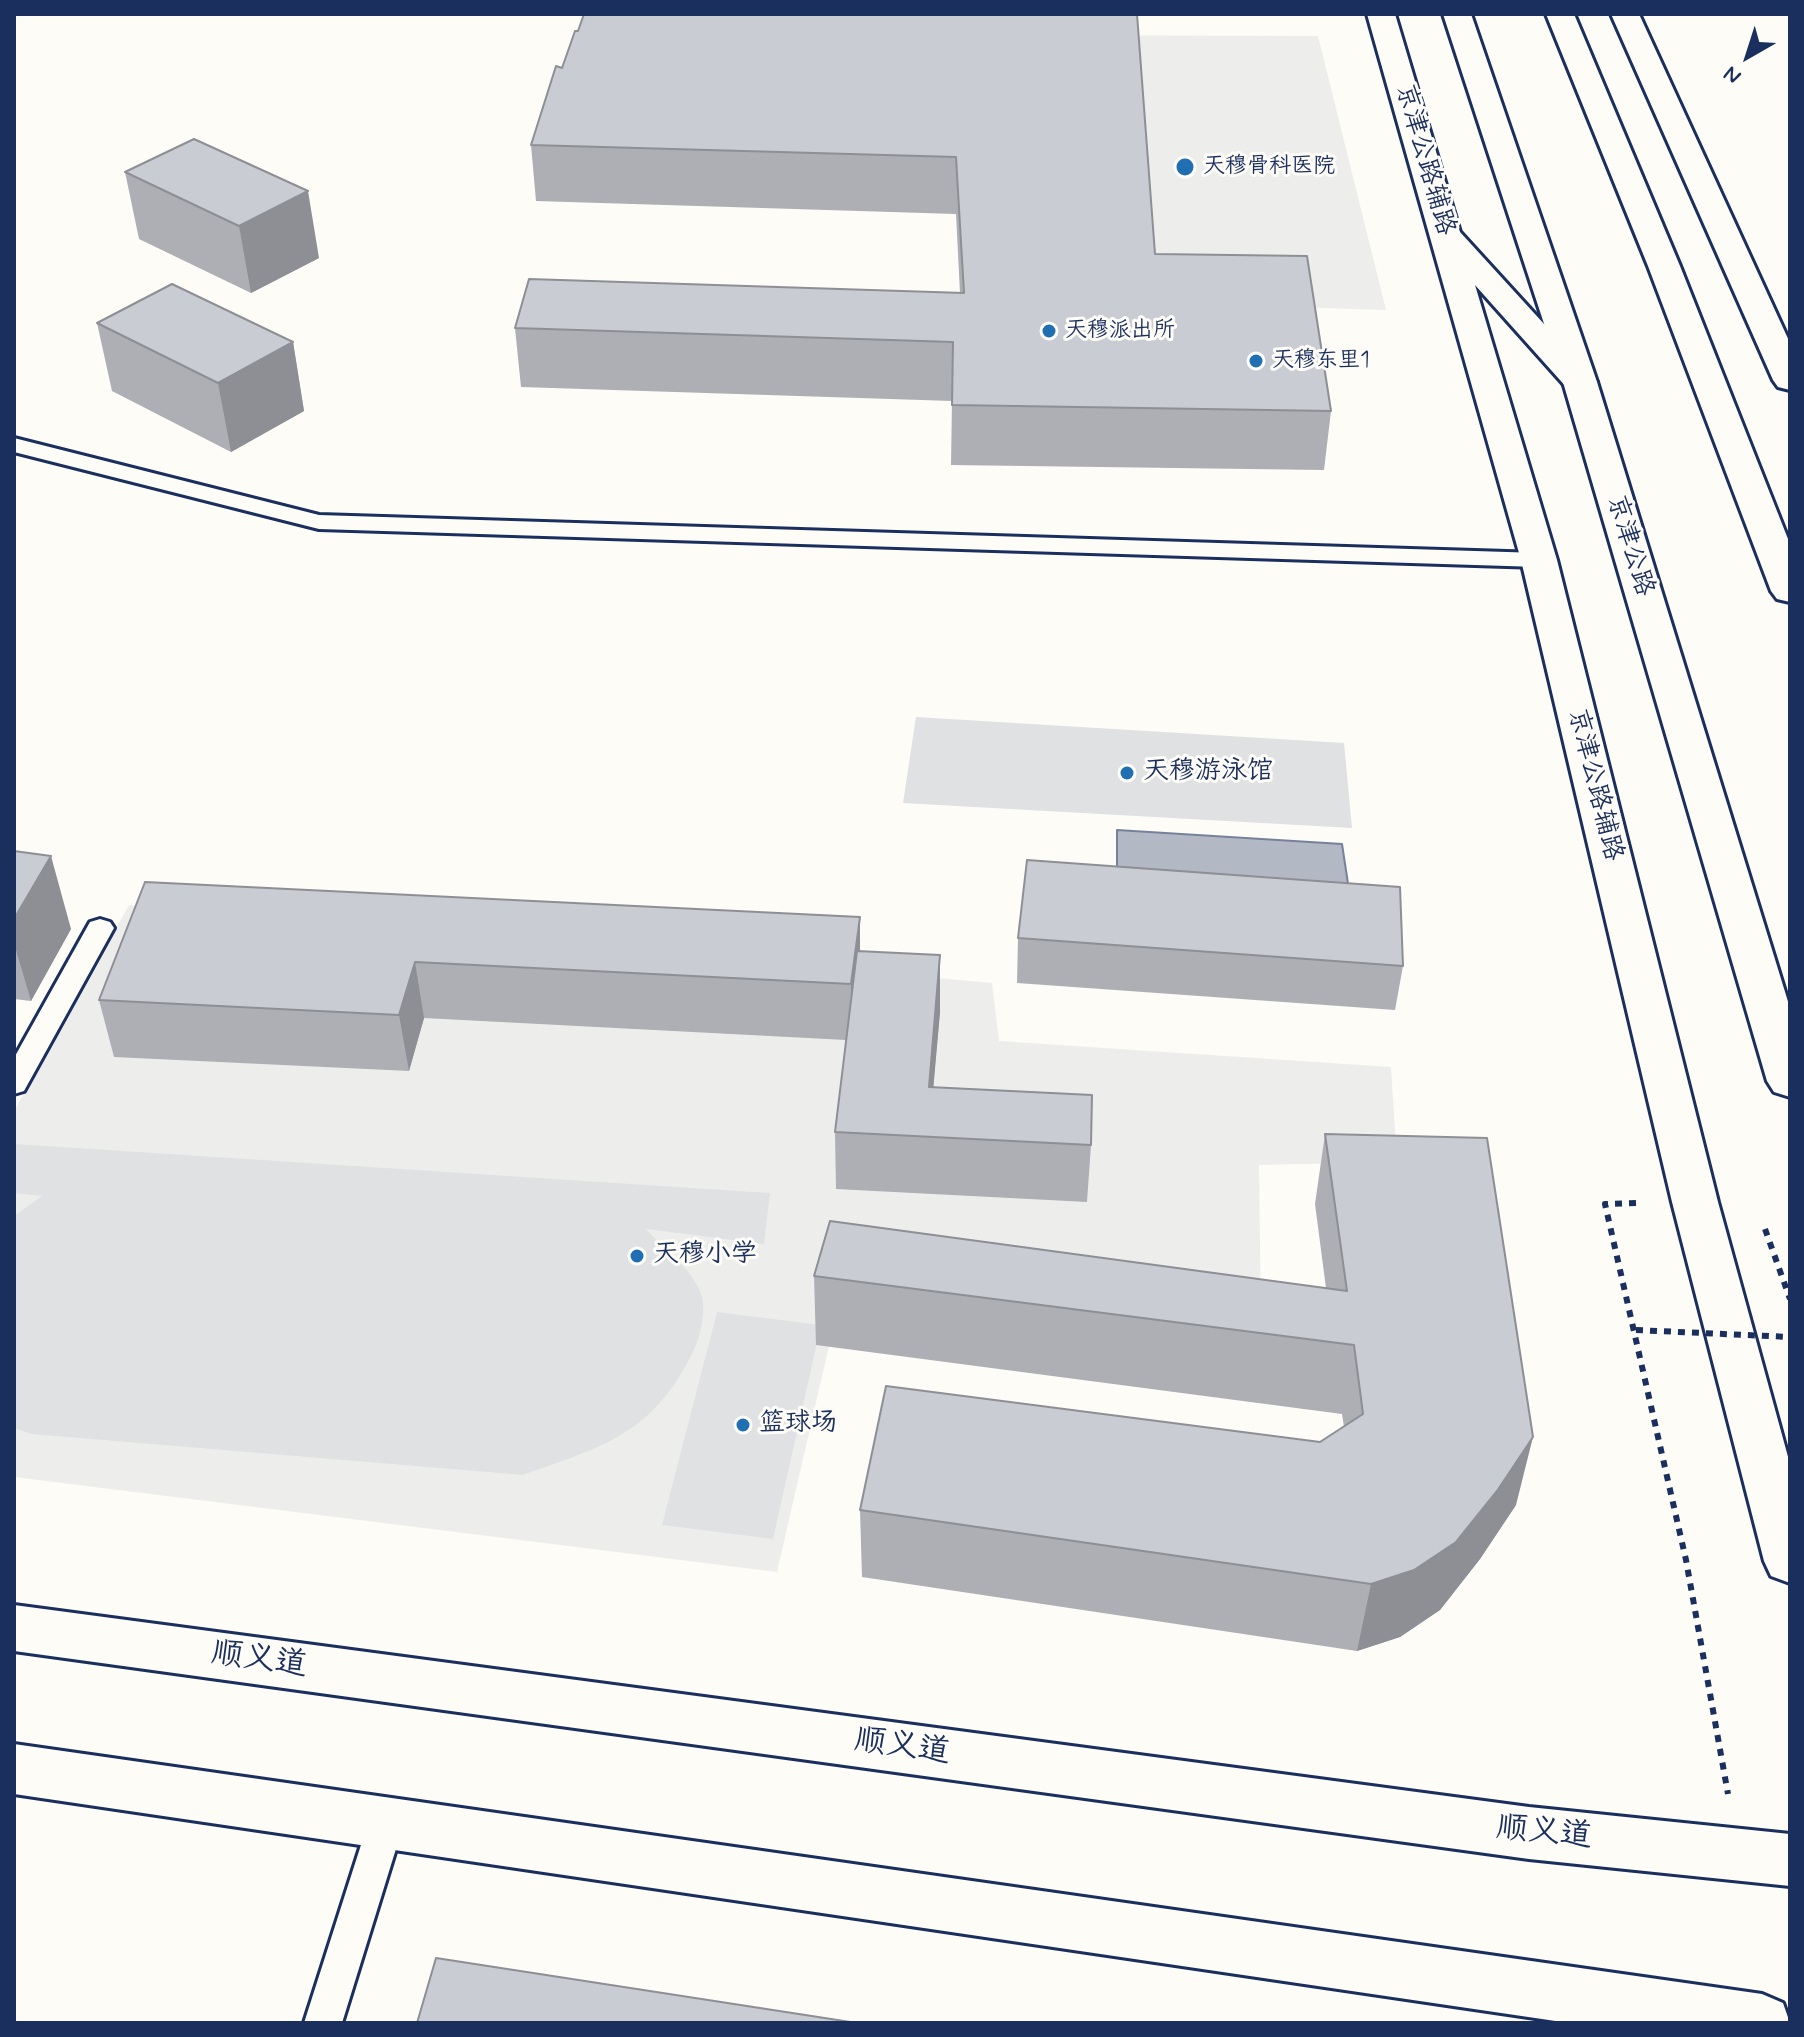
<!DOCTYPE html>
<meta charset="utf-8">
<style>
body{margin:0}
#map{position:relative;width:1804px;height:2037px;overflow:hidden;background:#fdfcf7;font-family:Mynerve,sans-serif}
canvas{display:block}
.frame{position:absolute;inset:0;border:16px solid #1b2f5e;pointer-events:none}
.north{position:absolute;left:1708px;top:16px;width:80px;height:80px;-webkit-text-stroke:6px #fdfcf7;paint-order:stroke;rotate:219deg;font-size:22px;font-weight:700;line-height:32px;text-align:center;color:#1b2f5e}
.north::after{content:'';display:block;margin:auto;width:28px;height:36px;background:#1b2f5e;clip-path:polygon(50% 0,100% 100%,50% 72%,0 100%)}
</style>
<div id="map">
<canvas width="1804" height="2037"></canvas>
<div class="frame"></div>
<div class="north">N</div>
</div>
<script>
const ctx = document.querySelector('canvas').getContext('2d');
ctx.lineJoin = 'round';
function paint(path, color) { ctx.fillStyle = color; ctx.fill(path, 'evenodd'); }
function stroke(path, color, width, dash) { ctx.strokeStyle = color; ctx.lineWidth = width; ctx.lineCap = dash ? 'butt' : 'round'; ctx.setLineDash(dash || []); ctx.stroke(path); }
function write(font, color, halo, rows, align = 'center') {
  ctx.font = font + ' Mynerve,"LXGW WenKai TC",sans-serif'; ctx.lineWidth = 6; ctx.setLineDash([]); ctx.textBaseline = 'middle'; ctx.strokeStyle = halo; ctx.fillStyle = color; for (const [text, x, y, turn = 0] of rows) {
    ctx.save(); ctx.translate(x, y); ctx.rotate((+turn || 0) * Math.PI / 180); ctx.textAlign = isNaN(turn) ? turn : align; if (halo) ctx.strokeText(text, 0, 0); ctx.fillText(text, 0, 0); ctx.restore();
  }
}
const built = new Path2D(`
 M1029,35L1318,36L1386,310L1011,298Z
 M129,905L992,983L999,1041L1391,1067L1397,1162L1259,1165L1262,1403L829,1346L777,1572L14,1477V1111Z`);
const green = new Path2D(`
 M916,717L1344,743L1352,828L903,803Z
 M16,1144L770,1193L764,1244L646,1229C665,1251 690,1265 701,1294C707,1309 700,1339 692,1354C651,1435 604,1446 523,1475L31,1434L14,1428V1216L42,1196L14,1193Z
 M717,1312L821,1325L773,1539L662,1525Z`);
const water = new Path2D(`
 M1117,830L1342,844L1352,910L1117,891Z`);
const path = new Path2D(`
 M1636,1203L1605,1204L1686,1560L1728,1794
 M1765,1229L1790,1299`);
const lane = new Path2D(`
 M14,438L319,515L1539,553L1551,560L1539,567L319,529L14,452Z
 M100,919L110,922L114,928L24,1091L14,1094V1058L90,922Z
 M386,1807L399,1812L404,1823L342,2023H304L368,1823L373,1812Z`);
const secondary = new Path2D(`
 M1367,14H1395L1460,232L1597,382L1592,389L1580,392L1568,389L1475,285L1557,560L1718,1202L1790,1464V1583L1771,1576L1764,1561L1672,1202L1521,560Z
 M1611,14H1639L1790,343V390L1778,387L1773,380Z
 M14,1605L1529,1807L1790,1834V1886L1529,1859L14,1651Z
 M14,1744L1762,1994L1783,2003L1790,2023H1569L14,1794Z`);
const highway = new Path2D(`
 M1443,14H1471L1597,382L1790,1008V1097L1774,1092L1767,1081L1563,382Z
 M1546,14H1574L1680,266L1790,544V602L1777,599L1771,591L1648,266Z`);
const pathBridge = new Path2D(`
 M1636,1330L1790,1337`);
const wall = new Path2D(`
 M1137,14L1155,254L1331,411L1324,470L951,465L952,401L521,387L515,328L960,293L956,214L536,201L531,145L562,68Z
 M125,172L319,258L251,293L139,239Z
 M97,323L293,342L304,411L231,452L112,391Z
 M14,851L71,929L31,1001L14,999Z
 M145,882L860,917V951L940,955V1012L933,1087L1091,1145L1087,1202L836,1189L835,1132L846,1040L424,1018L409,1071L114,1057L99,1000Z
 M1018,938L1403,966L1395,1010L1017,983Z
 M1325,1134L1516,1505L1480,1559L1440,1610L1400,1637L1357,1651L862,1577L860,1510L1320,1442L1344,1427L1342,1414L816,1345L814,1276L1326,1288L1315,1204Z`);
const shadedWall = new Path2D(`
 M308,191L319,258L251,293L239,226Z
 M293,342L304,411L231,452L218,383Z
 M51,856L71,929L31,1001L14,943V919Z
 M860,917V973L852,1040L851,984Z
 M940,955V1012L929,1137V1087Z
 M415,962L424,1018L409,1071L399,1015Z
 M1533,1437L1516,1505L1480,1559L1440,1610L1400,1637L1357,1651L1371,1584Z`);
const building = new Path2D(`
 M584,14H1137L1155,254L1307,256L1331,411L952,405L953,342L515,328L529,279L964,293L956,157L531,145L556,66L562,68L575,31H578Z
 M194,139L308,191L239,226L125,172Z
 M172,284L293,342L218,383L97,323Z
 M14,851L51,856L14,919Z
 M1027,860L1400,887L1403,966L1018,938Z
 M145,882L860,917L851,984L415,962L399,1015L99,1000Z
 M857,951L940,955L929,1087L1092,1095L1091,1145L835,1132Z
 M1325,1134L1487,1138L1533,1437L1497,1491L1456,1542L1414,1570L1371,1584L860,1510L886,1386L1320,1442L1363,1414L1354,1345L814,1276L830,1221L1347,1291Z
 M436,1958L857,2023H417Z`);
const markers = [
 [1185,167,10,"#1f6fb2"],
 [1049,331,8,"#1f6fb2"],
 [1256,361,8,"#1f6fb2"],
 [1127,773,8,"#1f6fb2"],
 [637,1256,8,"#1f6fb2"],
 [743,1425,8,"#1f6fb2"]
];
const farPoinames = [
 ["天穆骨科医院",1203,167],
 ["天穆派出所",1065,331],
 ["天穆东里1",1272,361]
];
const streetNames = [
 ["京津公路辅路",1424,160,74],
 ["京津公路",1629,546,73],
 ["京津公路辅路",1594,785,76]
];
const poiNames = [
 ["天穆游泳馆",1143,773],
 ["天穆小学",653,1256],
 ["篮球场",759,1425]
];
const nearStreetnames = [
 ["顺义道",259,1661,8],
 ["顺义道",902,1748,8],
 ["顺义道",1544,1834,6]
];
paint(built, '#edeeec');
paint(green, '#e0e1e3');
paint(water, '#b3b8c5');
stroke(water, '#76819c', 2);
stroke(lane, '#1b2f5e', 6);
stroke(secondary, '#1b2f5e', 6);
stroke(highway, '#1b2f5e', 6);
stroke(path, '#1b2f5e', 6, [7, 7]);
paint(lane, '#fdfcf7');
paint(secondary, '#fdfcf7');
paint(highway, '#fdfcf7');
stroke(pathBridge, '#1b2f5e', 6, [7, 7]);
paint(wall, '#adafb5');
paint(shadedWall, '#8d8f94');
paint(building, '#c9ccd3');
stroke(building, '#8d8f94', 2);
for (const [x, y, r, color] of markers) { const dot = new Path2D(); dot.arc(x, y, r, 0, 2 * Math.PI); ctx.fillStyle = color; ctx.fill(dot); stroke(dot, '#fdfcf7', 3); }
write('22px', '#1b2f5e', '#fdfcf7', farPoinames, 'left');
write('26px', '#1b2f5e', '#fdfcf7', streetNames);
write('26px', '#1b2f5e', '#fdfcf7', poiNames, 'left');
write('32px', '#1b2f5e', '#fdfcf7', nearStreetnames);
</script>
